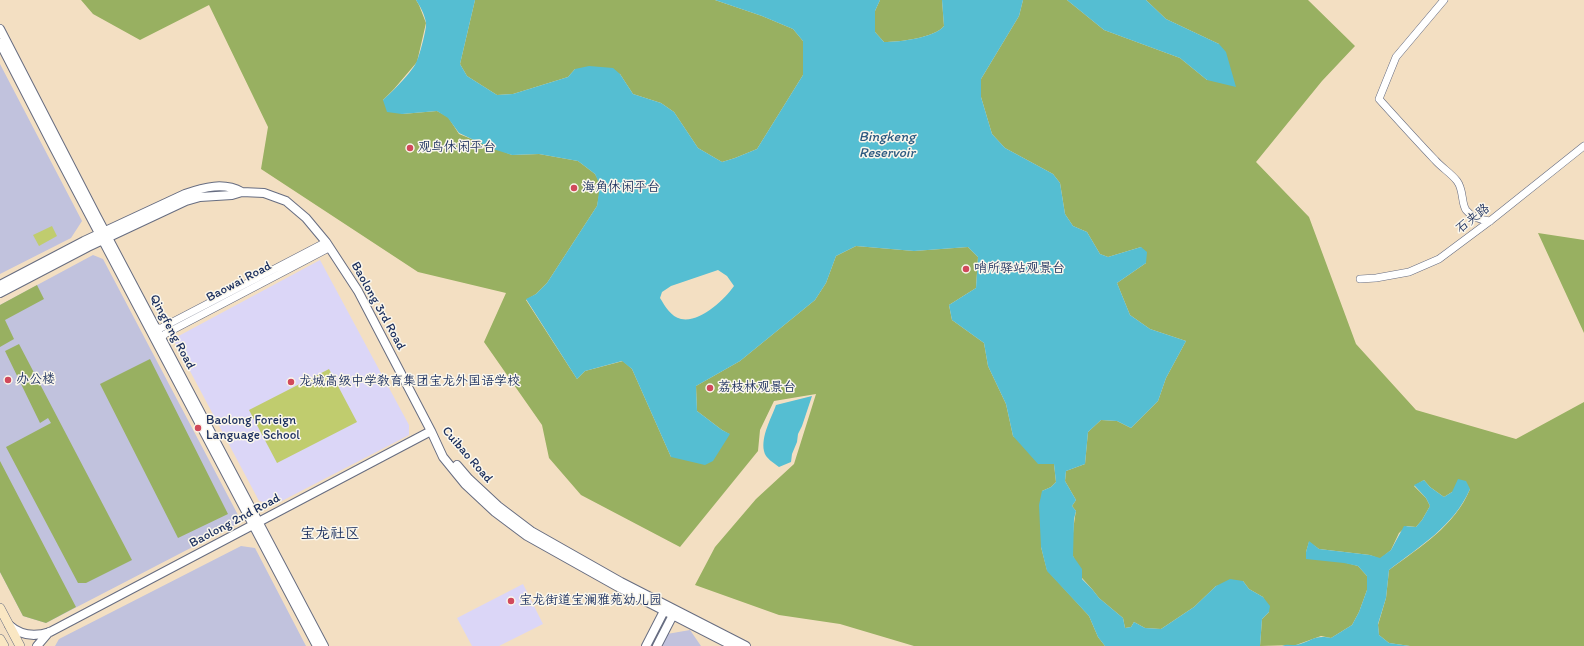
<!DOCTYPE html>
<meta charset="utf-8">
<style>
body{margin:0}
canvas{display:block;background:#f3dfc2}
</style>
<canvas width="1584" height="646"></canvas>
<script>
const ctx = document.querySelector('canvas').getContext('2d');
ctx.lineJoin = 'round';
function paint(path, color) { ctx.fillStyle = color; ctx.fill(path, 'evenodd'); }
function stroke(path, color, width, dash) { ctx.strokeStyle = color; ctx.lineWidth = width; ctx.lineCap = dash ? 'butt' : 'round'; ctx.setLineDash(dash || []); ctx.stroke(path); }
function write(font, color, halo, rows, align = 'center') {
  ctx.font = font + ' Itim,"LXGW WenKai TC",sans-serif'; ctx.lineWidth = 3; ctx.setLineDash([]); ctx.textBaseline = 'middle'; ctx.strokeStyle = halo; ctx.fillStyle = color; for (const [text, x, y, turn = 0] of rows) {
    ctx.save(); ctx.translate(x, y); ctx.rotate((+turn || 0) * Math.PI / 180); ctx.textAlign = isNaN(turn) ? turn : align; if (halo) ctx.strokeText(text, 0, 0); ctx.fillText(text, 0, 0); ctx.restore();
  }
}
const built = new Path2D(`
 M320,260L409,425V435L274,505L259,501L173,339Z
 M523,584L543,624L499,646H472L457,618Z`);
const industrial = new Path2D(`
 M0,64L82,221L71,238L0,274Z
 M93,255L103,259L238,515L235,525L46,623L23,616L0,572V305Z
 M241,546L255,548L306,646H55L59,639Z
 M690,630L701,646H662L667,634Z`);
const green = new Path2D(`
 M52,226L57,236L39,246L33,235Z
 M329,369L357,422L277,463L249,410Z`);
const forest = new Path2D(`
 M81,0H416L419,5L426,23L417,62L394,89L383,100L402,114L437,111L448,117L459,134L512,155L539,154L578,161L595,174L601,185L597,206L547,283L536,294L526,300L577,379L585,371L623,361L632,369L671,457L729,434L722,430L697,411L696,386L740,361L815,300L826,283L836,256L856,246L914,251L968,247L978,257L976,288L949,305L952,320L984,343L988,366L1006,404L1013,436L1054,464L1056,482L1051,487L1042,491L1041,547L1047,570L1089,616L1098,637L1105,646H914L840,624L779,615L695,585L715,547L756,499L794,464L816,394L774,401L760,430L758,451L680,547L581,495L549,458L542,425L484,342L506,293L418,272L261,169L268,127L209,5L140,40L93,14Z
 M475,0H715L762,16L793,29L803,41V75L757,149L735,158L722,162L698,148L674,112L661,103L633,94L620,74L575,69L568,77L513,94L497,95L467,76L460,64Z
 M880,0H942L944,26C934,38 900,42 884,42L875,32V11Z
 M1023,0H1067L1104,30L1180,58L1207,80L1219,44L1166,19L1146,0H1308L1355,46L1322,81L1256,162L1309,217L1356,344L1416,410L1516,439L1584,402V646H1410L1389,643L1379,635L1378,625L1386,598L1389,570C1420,547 1455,526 1470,489L1452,492L1444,497L1430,487L1424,480L1414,486L1426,498L1430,506L1422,520L1416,527L1407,526L1399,533L1391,550L1380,559L1370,555L1319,549L1309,542L1306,552L1358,566L1367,576V590L1359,612L1352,625L1331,638L1321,636L1296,645L1260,646L1262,619L1269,612L1263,597L1249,589L1243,581L1216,586L1194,607L1161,629L1145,628L1134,622L1131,627L1125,628L1123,618L1099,598L1092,589L1082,578C1082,564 1076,566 1073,556C1071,548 1074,520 1076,511L1072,506L1076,500L1065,481L1066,471L1085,464L1088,432L1101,420L1117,421L1131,428L1158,401L1166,378L1186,341L1150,329L1130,315L1117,283L1146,263L1141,247L1108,257L1100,254L1087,232L1073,226L1065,214L1060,183L1053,174L1005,148L992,134L981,97V79L1019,16Z
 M1538,233L1584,240V333Z
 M37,285L44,299L5,320L14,339L0,347V305Z
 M19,344L132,560L86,583H78L6,447L51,423L48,418L40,423L5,351Z
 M150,359L228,514L178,538L100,384Z
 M0,461L76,607L46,623L23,616L0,572Z`);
const water = new Path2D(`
 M416,0H475L460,64L467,76L497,95L513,94L568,77L575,69L589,66L613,68L620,74L633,94L661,103L674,112L698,148L722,162L735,158L757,149L803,75V41L793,29L762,16L715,0H685H880L875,11V32L884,42C900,42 934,38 944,26L942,0H1023L1019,16L981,79V97L992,134L1005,148L1053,174L1060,183L1065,214L1073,226L1087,232L1100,254L1108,257L1141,247L1147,252L1146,263L1117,283L1130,315L1150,329L1186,341L1166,378L1158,401L1131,428L1117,421L1101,420L1088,432L1085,464L1066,471L1065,481L1076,500L1072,506L1076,511L1074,519L1073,556L1082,569V579L1092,589L1099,598L1123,618L1125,628L1131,627L1134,622L1145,628L1161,629L1194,607L1216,586L1230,579L1243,581L1249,589L1263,597L1270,606L1269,612L1262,619L1260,646H1105L1098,637L1089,616L1047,571L1041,547L1039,505L1042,491L1051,487L1056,482L1054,464H1038L1013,436L1006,404L988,366L984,343L952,320L949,305L976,288L978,257L968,247L914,251L856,246L836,256L826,283L815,300L740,361L696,386L697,411L722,430L730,434L713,461L705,465L671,457L632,369L622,361L585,371L577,379L526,299L536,294L547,283L597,206L600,185L595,174L578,161L539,154L512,155L493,149L459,133L448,118L437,111L402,114L387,112L383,100C393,91 410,74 416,63C419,58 427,28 426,23C425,15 420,6 416,0ZM718,270L727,276L734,286C724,300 700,323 681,319C671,317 665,306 660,298L662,292L671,286Z
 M1067,0H1146L1166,19L1219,44L1226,52L1236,87L1207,80L1180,58L1104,30Z
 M812,396L802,426L798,434L797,442L792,454L791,462L779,467C774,463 765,458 764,451C761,436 771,419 776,405Z
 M1458,479L1466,481L1470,489C1454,526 1420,546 1389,570L1386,598L1378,624L1379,635L1389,643L1410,646H1282C1286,644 1290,645 1295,645C1310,643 1313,634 1331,638L1352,625L1359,612L1367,590V576L1358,566L1344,563L1306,559V552L1309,541L1319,549L1370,555L1380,558L1391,550L1404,526L1416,527L1422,520L1430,506L1426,498L1414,485L1424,480L1430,487L1444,497L1452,492Z`);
const minor = new Path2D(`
 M1444,0L1396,57L1379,99C1397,119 1416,140 1435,160C1442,168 1451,173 1457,181C1464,190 1461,203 1466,210C1472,218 1481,220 1490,221
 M1360,279L1376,278L1409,272L1439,259L1490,221L1584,146
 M156,328H161L326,242
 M161,338L165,334L329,248`);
const tertiary = new Path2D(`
 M0,29L96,215L324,646
 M0,43L54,148L317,646
 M0,285L84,241L185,194C204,187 224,182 242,192
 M0,293L88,247L186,201L200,197L232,195L242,192L264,193L286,201L306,218L326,242L358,291L431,431L443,457L465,484L495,512L527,536L618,587L733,646
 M457,465L469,479L498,506L531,531L621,582L746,646
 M9,625C21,636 35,637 50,632L431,431
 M37,646L49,632
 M646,646L664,611L671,608L673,615L657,646`);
const secondary = new Path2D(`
 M0,608L20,646
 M0,639L4,646`);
const markers = [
 [410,148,4,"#d1495b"],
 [574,188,4,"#d1495b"],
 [966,269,4,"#d1495b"],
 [8,380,4,"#d1495b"],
 [291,382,4,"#d1495b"],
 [710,388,4,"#d1495b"],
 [198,428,4,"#d1495b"],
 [511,601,4,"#d1495b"]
];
const poiNames = [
 ["观鸟休闲平台",418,148],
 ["海角休闲平台",582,188],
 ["哨所驿站观景台",974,269],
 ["办公楼",16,380],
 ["龙城高级中学教育集团宝龙外国语学校",299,382],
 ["荔枝林观景台",718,388],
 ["Baolong Foreign",206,421],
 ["Language School",206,436],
 ["宝龙街道宝澜雅苑幼儿园",519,601]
];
const streetNames = [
 ["石夹路",1473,219,-38],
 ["Baowai Road",239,282,-28],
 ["Baolong 3rd Road",378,306,61],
 ["Qingfeng Road",172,332,62],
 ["Cuibao Road",467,455,49],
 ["Baolong 2nd Road",235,521,-28]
];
const waterNames = [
 ["Bingkeng",887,137],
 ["Reservoir",887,153]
];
const quarterNames = [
 ["宝龙社区",330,534]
];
paint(built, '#dbd6f7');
paint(industrial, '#c1c2dd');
paint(green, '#c0cc6e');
paint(forest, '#98b061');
paint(water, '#55bed2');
stroke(minor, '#676d81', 8);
stroke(tertiary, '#676d81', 10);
stroke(secondary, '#676d81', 10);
stroke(minor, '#fff', 7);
stroke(tertiary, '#fff', 8);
stroke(secondary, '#fae7c3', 9);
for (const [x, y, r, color] of markers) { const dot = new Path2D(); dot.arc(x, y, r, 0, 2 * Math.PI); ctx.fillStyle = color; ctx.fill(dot); stroke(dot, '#fbf7ec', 1.5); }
write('13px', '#1b2f5e', '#fbf7ec', poiNames, 'left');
write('13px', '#1b2f5e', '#fbf7ec', streetNames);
write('italic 14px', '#2c5a81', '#fbf7ec', waterNames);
write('15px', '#1b2f5e', '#fbf7ec', quarterNames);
</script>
